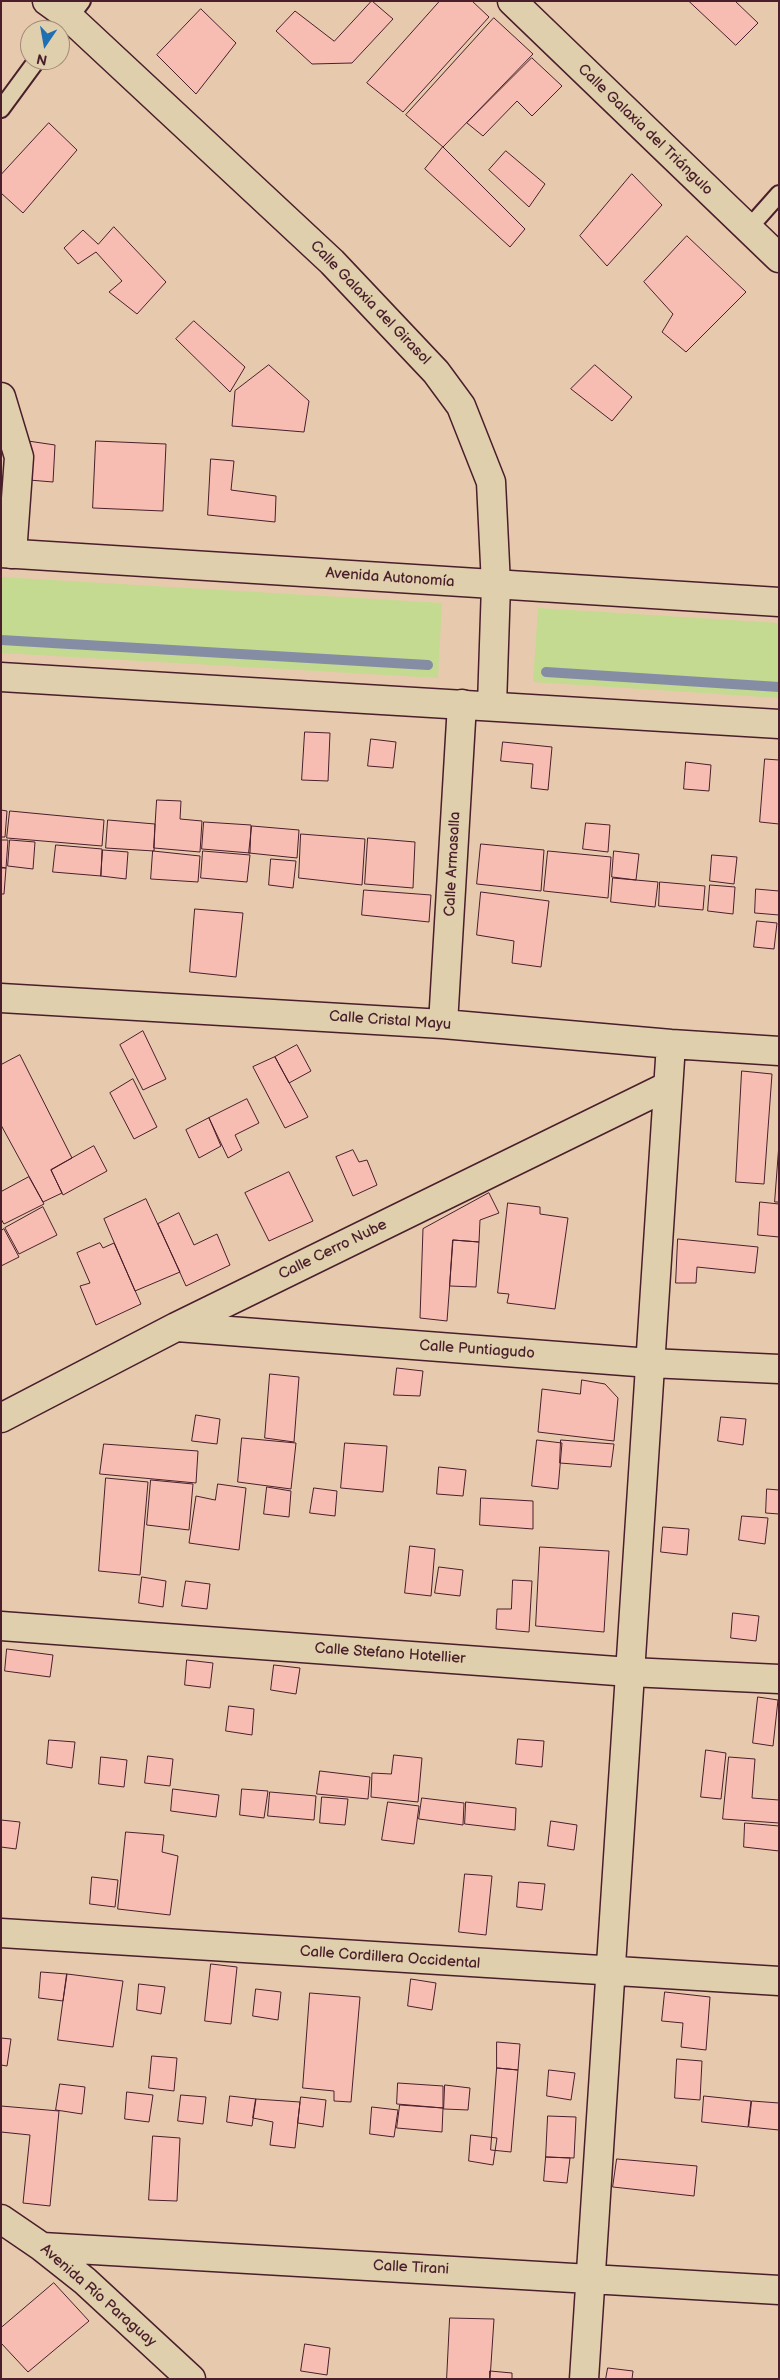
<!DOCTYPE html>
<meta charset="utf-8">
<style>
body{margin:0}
#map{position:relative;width:780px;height:2380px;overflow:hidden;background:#e7caae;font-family:"Balsamiq Sans",sans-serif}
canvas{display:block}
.frame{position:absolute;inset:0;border:2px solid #4a1f2b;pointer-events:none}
.north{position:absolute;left:20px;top:20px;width:50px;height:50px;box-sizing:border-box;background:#e0cfad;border:1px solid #a48979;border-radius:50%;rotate:192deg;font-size:14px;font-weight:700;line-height:20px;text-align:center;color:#4a1f2b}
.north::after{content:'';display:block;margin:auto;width:18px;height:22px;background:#1f6fb2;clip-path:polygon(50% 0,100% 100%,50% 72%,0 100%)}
</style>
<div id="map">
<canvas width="780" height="2380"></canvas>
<div class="frame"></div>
<div class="north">N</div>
</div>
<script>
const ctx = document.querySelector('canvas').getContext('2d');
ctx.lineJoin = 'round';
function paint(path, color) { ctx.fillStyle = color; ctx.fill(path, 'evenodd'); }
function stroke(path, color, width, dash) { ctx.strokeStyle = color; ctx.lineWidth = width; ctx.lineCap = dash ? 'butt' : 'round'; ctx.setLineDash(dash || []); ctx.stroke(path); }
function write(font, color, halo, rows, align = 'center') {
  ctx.font = font + ' "Balsamiq Sans",sans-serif'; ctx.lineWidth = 5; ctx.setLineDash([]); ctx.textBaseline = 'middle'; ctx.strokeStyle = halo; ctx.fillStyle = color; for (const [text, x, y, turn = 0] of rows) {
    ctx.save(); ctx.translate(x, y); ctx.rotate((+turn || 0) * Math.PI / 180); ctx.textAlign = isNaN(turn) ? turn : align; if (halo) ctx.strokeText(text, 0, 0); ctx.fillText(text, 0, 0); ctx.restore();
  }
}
const green = new Path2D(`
 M1,577L442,603L438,678L1,653Z
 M538,608L779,623V698L533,682Z`);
const stream = new Path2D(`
 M1,640L428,665
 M546,672L779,687`);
const building = new Path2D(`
 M372,1L393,19L352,63L312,64L276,31L295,11L334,41Z
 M440,1H472L489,17L403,112L367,83Z
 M689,1H735L758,23L736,45Z
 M201,9L236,43L196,94L157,55Z
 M494,18L533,54L443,147L406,115Z
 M532,58L562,86L532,116L517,101L483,136L467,123Z
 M49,123L77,150L23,213L1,193V175Z
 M443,147L525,229L510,247L425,169Z
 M506,151L545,184L529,207L489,170Z
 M632,174L662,205L607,266L580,236Z
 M114,227L166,282L137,314L109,292L122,281L96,252L78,264L64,248L83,230L98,244Z
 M687,236L746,292L686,352L662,332L673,314L644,282Z
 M194,321L245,367L230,392L176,339Z
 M269,365L309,401L304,432L232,426L235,391Z
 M595,365L632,397L612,421L571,389Z
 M28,441L55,445L53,482L29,480Z
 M96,441L166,444L163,511L93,508Z
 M211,459L234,461L231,490L276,496L275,522L208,515Z
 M305,732L330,733L328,781L302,780Z
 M371,739L396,742L393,768L368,766Z
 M503,742L552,747L548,790L531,788L533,764L501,761Z
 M765,759L779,760V824L760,822Z
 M686,762L711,765L709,791L684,789Z
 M157,800L181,801L180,819L202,821L200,852L154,848Z
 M1,810L7,811L5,837H1Z
 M10,811L104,820L102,846L7,838Z
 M108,820L155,824L154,851L106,848Z
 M204,822L251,825L250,853L202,849Z
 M586,823L610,825L608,852L583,849Z
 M252,826L299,830L297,858L249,853Z
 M301,834L365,839L362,885L299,878Z
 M368,838L415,842L413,888L365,884Z
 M1,840H8L6,868L1,867Z
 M10,840L35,842L33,869L8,866Z
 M481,844L544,850L541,891L477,884Z
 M56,845L102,849L101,876L53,872Z
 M103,850L128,852L126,879L101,876Z
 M153,851L200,856L198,882L151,879Z
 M203,851L250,855L247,882L201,878Z
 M548,851L611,857L608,898L544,891Z
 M614,851L639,854L636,880L612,877Z
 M712,855L737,857L734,884L710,881Z
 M271,859L296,861L293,888L269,885Z
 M1,868H6L4,894H1Z
 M613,878L658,882L655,907L611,902Z
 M660,882L705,886L703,910L659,906Z
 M710,885L735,887L733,914L708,911Z
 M756,889L779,891V915L755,913Z
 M364,890L431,895L429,922L362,915Z
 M481,892L549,901L541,967L512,963L514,941L477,935Z
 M195,909L243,913L236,977L190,972Z
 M757,921L777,923L774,949L754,947Z
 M143,1031L166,1079L143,1090L120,1045Z
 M297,1045L311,1071L289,1083L275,1057Z
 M20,1055L72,1158L51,1170L62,1193L43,1202L1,1125V1065Z
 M275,1057L308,1117L285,1128L253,1067Z
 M742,1071L772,1074L764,1184L736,1182Z
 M133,1079L157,1127L134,1139L110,1093Z
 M247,1099L259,1123L235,1135L242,1150L228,1158L209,1118Z
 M209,1118L221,1146L199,1158L186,1130Z
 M779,1144V1202H775Z
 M94,1146L107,1171L63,1195L51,1170Z
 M353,1150L359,1162L367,1160L377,1185L353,1196L336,1157Z
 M289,1172L313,1221L269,1241L245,1193Z
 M29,1177L44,1204L4,1224L1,1219V1192Z
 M489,1193L499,1213L480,1220L479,1242L453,1240L447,1321L420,1318L423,1229Z
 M146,1199L180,1272L135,1291L104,1219Z
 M760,1202L779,1204V1237L758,1235Z
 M508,1203L540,1207V1214L568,1218L555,1309L507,1303L509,1294L498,1293Z
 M43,1207L57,1235L19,1254L5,1228Z
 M179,1213L194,1245L217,1234L230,1265L186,1286L158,1224Z
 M4,1229L19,1257L1,1266V1231Z
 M678,1239L758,1247L755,1273L697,1267L696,1283H676Z
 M453,1240L479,1242L476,1287L450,1286Z
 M100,1243L103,1248L114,1243L141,1304L96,1325L80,1286L90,1283L77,1253Z
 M397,1368L423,1371L420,1396L394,1395Z
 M270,1374L299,1377L294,1442L265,1438Z
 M582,1380L605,1384L618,1398L614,1441L538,1432L542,1389L580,1394Z
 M196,1415L220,1419L217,1444L192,1441Z
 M721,1417L746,1419L743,1445L718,1441Z
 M242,1438L296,1443L291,1489L238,1482Z
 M537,1440L562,1443L558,1489L532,1486Z
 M561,1440L614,1444L611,1467L560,1463Z
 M345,1443L387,1446L383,1492L341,1488Z
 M104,1444L198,1451L196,1483L100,1474Z
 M439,1467L466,1470L463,1496L437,1494Z
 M106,1478L148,1482L140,1575L99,1571Z
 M151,1480L193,1484L189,1530L147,1525Z
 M218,1484L246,1488L239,1550L189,1543L196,1496L215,1500Z
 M267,1487L291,1491L289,1517L264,1514Z
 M314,1488L337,1491L335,1516L310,1513Z
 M767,1489L779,1490V1514L766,1513Z
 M481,1498L533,1501V1529L480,1525Z
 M742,1516L768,1518L765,1544L739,1540Z
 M663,1527L689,1529L687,1555L661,1552Z
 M410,1546L435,1549L431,1596L405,1593Z
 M540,1547L609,1551L604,1632L536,1626Z
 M439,1567L463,1570L460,1596L435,1593Z
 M142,1577L166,1581L163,1607L139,1603Z
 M513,1580L532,1581L529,1632L496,1629L497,1609H511Z
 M186,1581L210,1584L207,1609L182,1606Z
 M733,1613L759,1616L756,1641L731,1638Z
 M7,1649L53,1655L50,1677L5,1671Z
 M187,1660L213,1663L210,1688L185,1685Z
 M274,1665L300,1668L296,1694L271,1690Z
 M758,1697L778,1700L773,1746L753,1743Z
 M229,1706L254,1709L252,1735L226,1731Z
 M518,1739L544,1741L542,1767L516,1764Z
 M49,1740L75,1742L72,1768L47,1764Z
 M706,1750L726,1753L721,1799L701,1797Z
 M394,1755L422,1758L418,1802L371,1797L372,1773L391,1774Z
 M148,1756L173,1759L170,1786L145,1783Z
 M101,1757L127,1760L124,1787L99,1784Z
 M729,1757L755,1759L752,1798L779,1800V1823L723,1819Z
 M320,1771L370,1777L368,1799L317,1794Z
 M173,1789L219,1795L216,1817L171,1811Z
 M242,1789L268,1791L264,1818L240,1815Z
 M270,1792L316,1796L314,1820L268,1816Z
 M322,1797L348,1799L345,1825L320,1823Z
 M422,1798L464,1803L463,1825L419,1819Z
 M388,1802L419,1806L414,1844L382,1840Z
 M466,1802L516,1808L515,1830L465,1824Z
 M1,1820L20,1822L16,1849L1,1847Z
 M551,1821L577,1825L574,1850L548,1846Z
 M745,1823L779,1826V1851L744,1847Z
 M126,1832L164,1835L162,1852L178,1856L170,1915L118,1909Z
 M465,1874L492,1876L486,1935L459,1932Z
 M92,1877L118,1880L115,1907L90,1904Z
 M519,1882L545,1884L542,1910L517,1907Z
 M211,1964L237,1967L231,2024L205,2021Z
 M41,1972L67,1974L63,2001L39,1998Z
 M67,1974L123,1981L113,2047L58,2040Z
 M411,1979L436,1983L432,2010L408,2006Z
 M139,1984L165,1987L161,2014L137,2010Z
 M256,1989L281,1992L278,2020L253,2016Z
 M665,1992L710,1997L706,2050L681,2047L683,2023L662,2021Z
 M310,1993L360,1997L351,2102L334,2101V2091L303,2088Z
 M1,2038L11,2039L7,2066L1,2065Z
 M497,2042L520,2044L518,2070L497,2068Z
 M152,2056L177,2058L174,2091L149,2088Z
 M677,2059L702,2061L700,2100L675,2098Z
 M497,2068L518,2070L511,2152L491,2150Z
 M549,2070L575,2073L571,2100L547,2096Z
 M398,2083L443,2086V2108L397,2104Z
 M60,2084L85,2087L82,2114L56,2110Z
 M445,2085L470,2088L468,2110L444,2109Z
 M127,2092L153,2095L149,2122L125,2119Z
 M181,2095L206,2097L203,2124L178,2121Z
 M230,2096L256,2099L252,2126L227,2122Z
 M704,2096L751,2101L748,2127L702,2122Z
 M301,2097L326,2100L323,2127L298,2123Z
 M256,2099L300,2102L295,2148L270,2145L273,2122L253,2118Z
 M752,2101L779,2103V2130L749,2127Z
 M400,2105L443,2108L442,2132L397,2128Z
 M1,2106L59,2111L50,2206L23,2203L30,2135L1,2132Z
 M372,2107L398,2110L394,2137L370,2134Z
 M548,2116L576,2117L574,2158L546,2157Z
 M471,2135L497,2138L493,2165L469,2161Z
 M153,2136L180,2138L177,2201L149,2200Z
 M546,2157L570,2158L567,2183L544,2181Z
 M617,2159L697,2166L694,2196L613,2187Z
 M54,2283L89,2321L28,2372L1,2343V2328Z
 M450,2318L494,2319L490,2379H447Z
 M305,2344L330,2348L327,2375L301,2371Z
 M608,2368L633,2371L632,2379H606Z
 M490,2371L512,2373V2379H490Z`);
const service = new Path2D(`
 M60,30L82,1
 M1,109L37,60
 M748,229L779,194`);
const minor = new Path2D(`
 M47,1L69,17L332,262L436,372L461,406L491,482L496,585L492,705
 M512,1L779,258
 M1,397L19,457L12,554
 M1,998L443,1024L671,1044L779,1051
 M443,1024L462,704
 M177,1327L650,1363L779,1369
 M1,1418L176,1327L668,1086
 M1,1626L630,1672L779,1679
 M1,1933L779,1981
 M1,2219L42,2247L85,2281L191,2379
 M42,2247L779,2290
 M584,2379L671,1044`);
const tertiary = new Path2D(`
 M1,553L779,602
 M1,677L779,724`);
const streetNames = [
 ["Calle Galaxia del Triángulo",645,130,44],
 ["Calle Galaxia del Girasol",370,303,46],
 ["Avenida Autonomía",390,578,4],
 ["Calle Armasalla",453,864,-87],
 ["Calle Cristal Mayu",390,1021,4],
 ["Calle Cerro Nube",333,1250,-26],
 ["Calle Puntiagudo",477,1350,4],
 ["Calle Stefano Hotellier",390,1654,4],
 ["Calle Cordillera Occidental",390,1958,4],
 ["Calle Tirani",411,2268,3],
 ["Avenida Río Paraguay",98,2296,41]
];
paint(green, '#c4da90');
stroke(stream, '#858da5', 10);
paint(building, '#f8bdb2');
stroke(building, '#4a1f2b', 1);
stroke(service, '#4a1f2b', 20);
stroke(minor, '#4a1f2b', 31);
stroke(tertiary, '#4a1f2b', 31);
stroke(service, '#e0cfad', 16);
stroke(minor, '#e0cfad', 28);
stroke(tertiary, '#e0cfad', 28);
write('15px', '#4a1f2b', '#e0cfad', streetNames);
</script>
